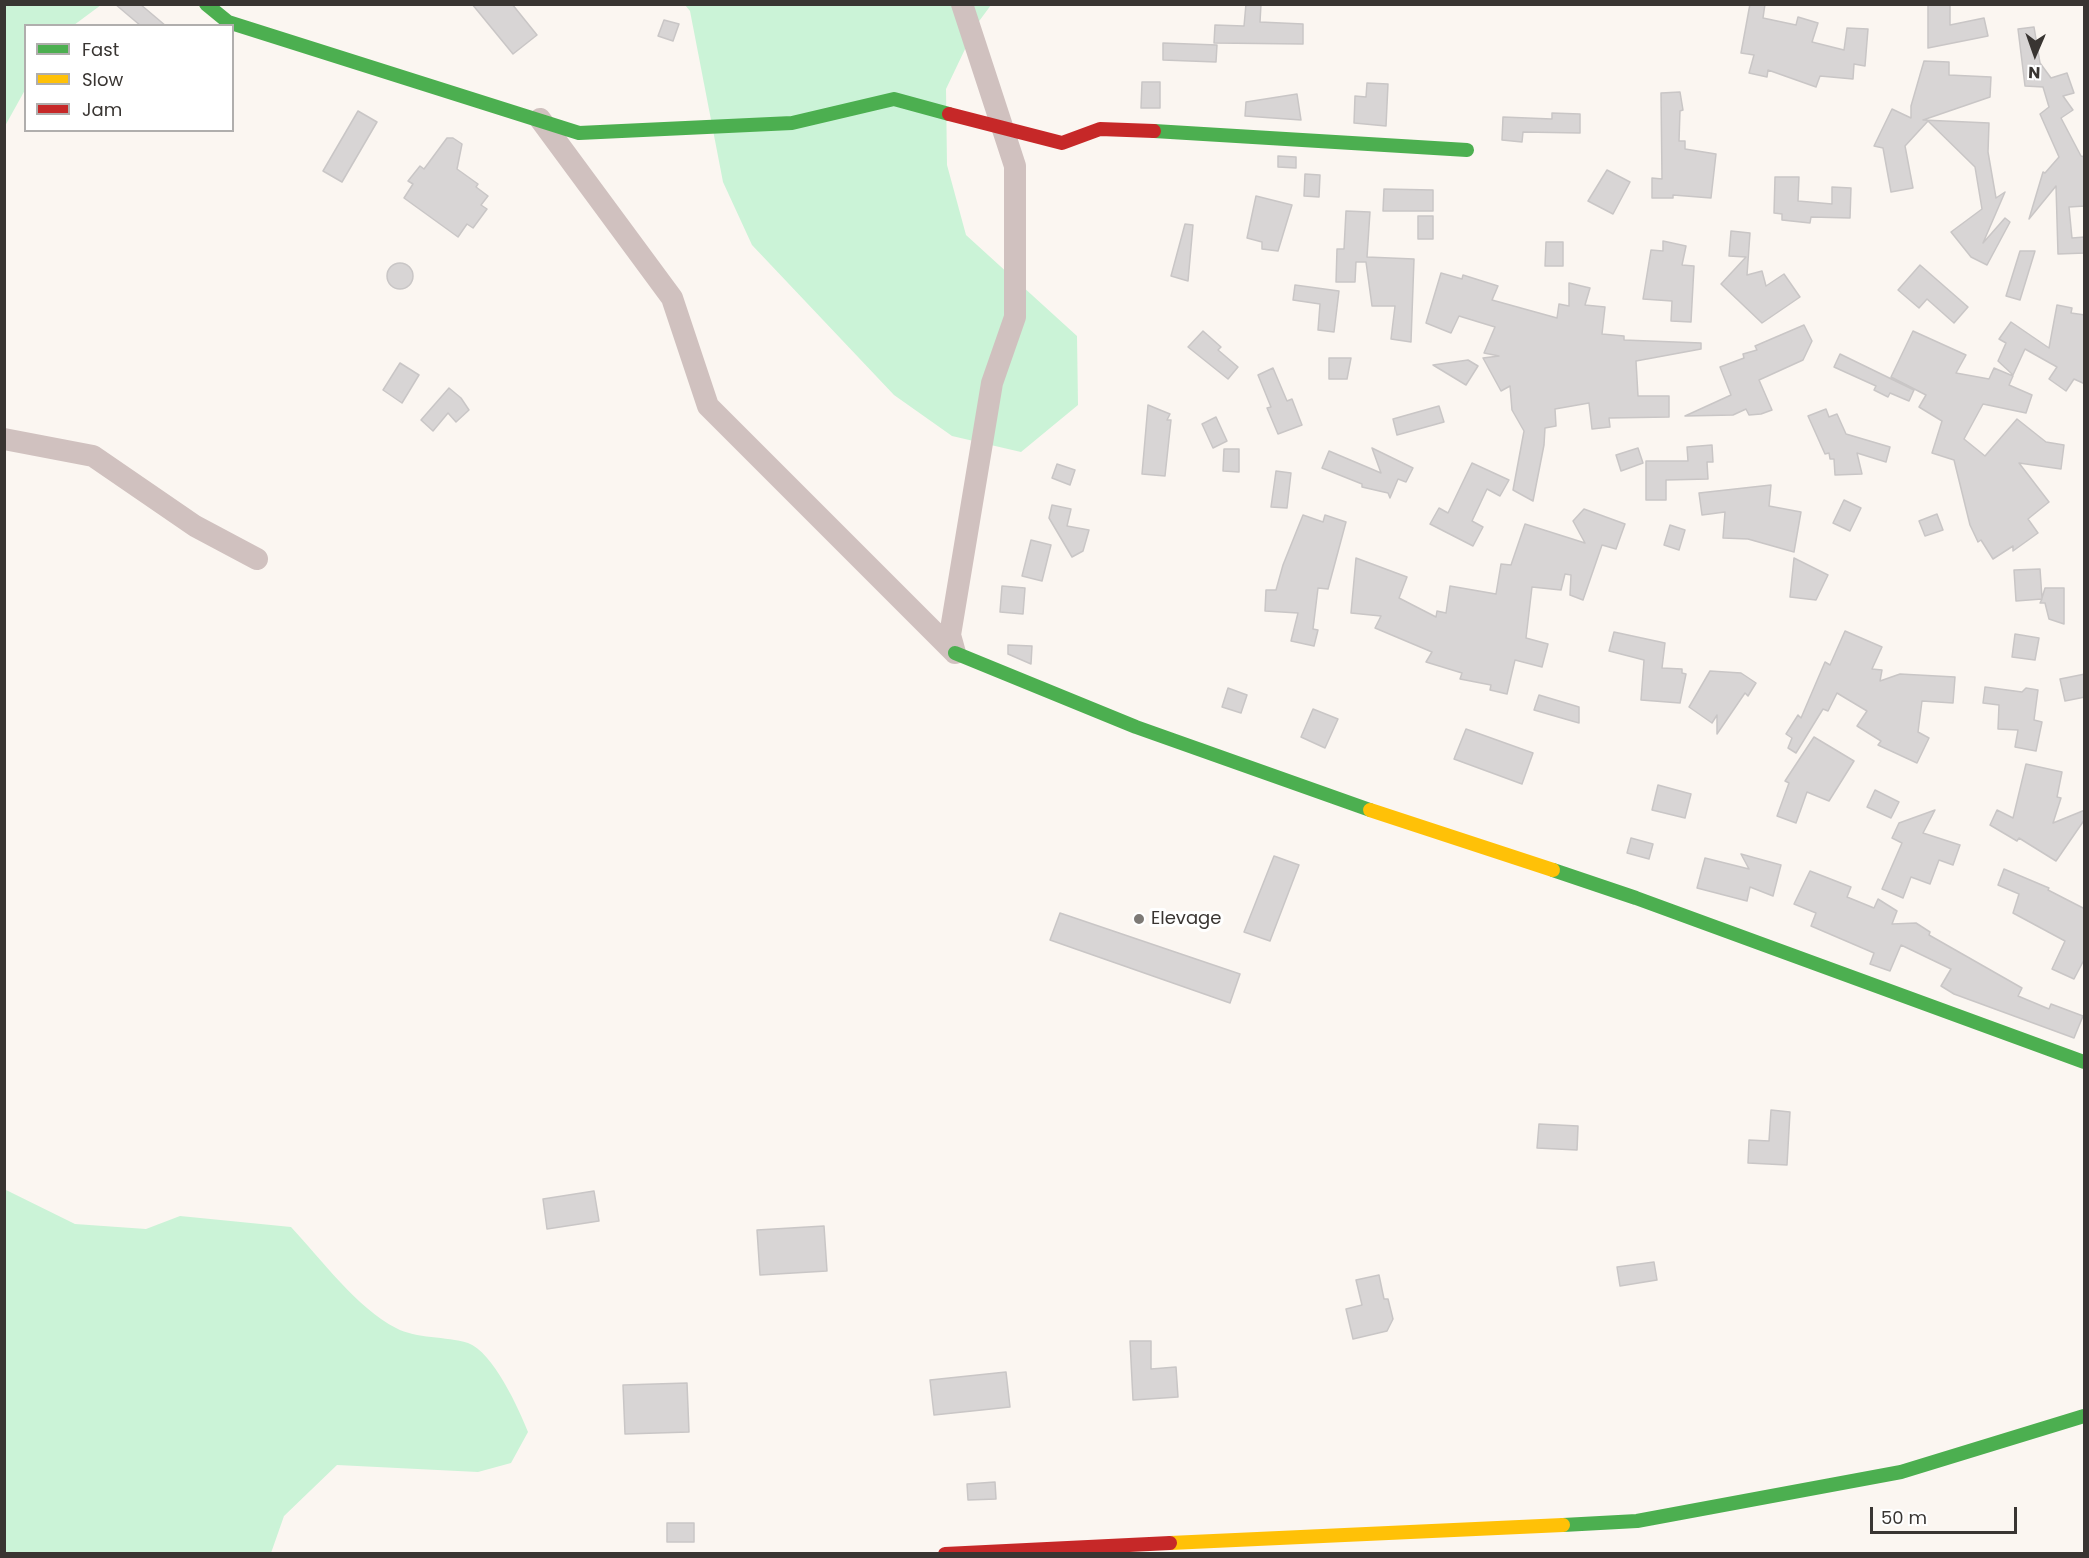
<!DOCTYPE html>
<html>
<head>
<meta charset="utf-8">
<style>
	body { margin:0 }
	#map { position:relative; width:2089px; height:1558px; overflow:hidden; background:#fbf6f1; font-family:Poppins,sans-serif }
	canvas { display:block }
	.frame { position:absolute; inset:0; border:6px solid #393532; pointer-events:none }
	.legend { position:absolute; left:24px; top:24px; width:210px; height:108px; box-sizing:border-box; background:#fff; border:2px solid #b0aead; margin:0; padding:8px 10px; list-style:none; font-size:18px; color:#393532 }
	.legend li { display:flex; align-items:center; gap:12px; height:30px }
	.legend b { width:30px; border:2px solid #b0aead }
	.north { position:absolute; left:2005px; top:24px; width:60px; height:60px; -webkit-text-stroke:4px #fff; paint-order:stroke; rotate:182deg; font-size:16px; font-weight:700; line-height:24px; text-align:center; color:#393532 }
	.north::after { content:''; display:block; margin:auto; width:21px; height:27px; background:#393532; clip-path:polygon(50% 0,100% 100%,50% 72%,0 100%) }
	.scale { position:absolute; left:1870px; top:1507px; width:147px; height:27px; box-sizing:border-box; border:3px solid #393532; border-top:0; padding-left:8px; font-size:18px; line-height:21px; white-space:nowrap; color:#393532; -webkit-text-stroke:4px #fff; paint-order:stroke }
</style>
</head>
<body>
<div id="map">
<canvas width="2089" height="1558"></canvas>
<div class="frame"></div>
<ul class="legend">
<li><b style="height:8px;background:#4caf50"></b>Fast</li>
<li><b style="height:8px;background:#ffc107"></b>Slow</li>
<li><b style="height:8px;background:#c62828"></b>Jam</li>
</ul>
<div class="north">N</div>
<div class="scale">50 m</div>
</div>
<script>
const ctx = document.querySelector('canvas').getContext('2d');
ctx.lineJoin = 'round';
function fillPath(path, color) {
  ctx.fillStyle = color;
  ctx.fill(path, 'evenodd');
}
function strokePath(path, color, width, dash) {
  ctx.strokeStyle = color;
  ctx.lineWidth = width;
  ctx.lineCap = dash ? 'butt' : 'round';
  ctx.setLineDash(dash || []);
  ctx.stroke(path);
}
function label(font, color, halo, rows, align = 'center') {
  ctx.font = font + ' Poppins,sans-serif';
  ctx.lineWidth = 6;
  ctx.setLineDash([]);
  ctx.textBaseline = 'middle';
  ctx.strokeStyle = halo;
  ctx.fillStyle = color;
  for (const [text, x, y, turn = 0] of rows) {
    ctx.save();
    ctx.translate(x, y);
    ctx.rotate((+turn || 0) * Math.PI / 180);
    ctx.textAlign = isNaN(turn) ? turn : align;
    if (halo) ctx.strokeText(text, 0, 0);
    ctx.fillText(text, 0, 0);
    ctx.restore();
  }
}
fillPath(new Path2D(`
	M5,4L101,5L74,25L26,26L25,90L5,126Z
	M685,5H991L977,24L946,89L947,165L966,235L1077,336L1078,405L1021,452L952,436L894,395L752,245L723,182L690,11Z
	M4,1189L75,1224L146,1229L180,1216L291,1227C321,1259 357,1308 396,1328C416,1339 446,1336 468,1343C493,1352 519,1409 528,1432L511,1463L478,1472L337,1465L284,1516L271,1553H5Z`), '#cbf3d7');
const building = new Path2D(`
	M115,4H140L166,26H141Z
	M472,4H512L537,35L513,54Z
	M1246,4H1261L1260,22L1303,24V44L1214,43L1215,25L1244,26Z
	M1750,4H1765L1763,18L1796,25L1798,17L1818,23L1812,42L1844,50L1847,28L1868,29L1865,66L1854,64L1853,79L1820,76L1816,87L1768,70L1767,77L1749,73L1754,55L1741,53Z
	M1928,4H1950V25L1984,18L1988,36L1928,48Z
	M664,20L679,24L673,41L658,36Z
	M2034,27L2040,63L2051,78L2067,73L2074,93L2063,96L2073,110L2061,118L2081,156L2085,157V206L2069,207L2072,238L2085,237V253L2058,254L2056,186L2029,219L2043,172L2045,173L2059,157L2040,114L2049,107L2043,87L2025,86L2018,29Z
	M1163,43L1217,45L1216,62L1163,60Z
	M1924,61L1949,62V75L1991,77L1990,97L1923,120L1989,123L1988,152L1996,198L2005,192L1983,243L2005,218L2010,222L1987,265L1971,257L1951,232L1982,209L1975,167L1928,121L1905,146L1913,188L1891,192L1883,148L1874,146L1892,109L1911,118V106Z
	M1142,82H1160V108H1141Z
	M1367,83L1388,84L1386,126L1354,123L1355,96L1366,97Z
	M1680,92L1683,110L1680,111L1679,141H1685V149L1716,154L1711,198L1673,195V198H1652V178L1662,179L1661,93Z
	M1297,94L1301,120L1245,116L1246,102Z
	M358,111L377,122L342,182L323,171Z
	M1552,113L1580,114V133L1523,132L1522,142L1502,140L1503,117L1552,119Z
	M447,138H453L462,144L457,169L478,184L476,187L488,196L481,205L487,209L473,228L467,224L458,237L404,198L413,184L408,181L420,166L424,169Z
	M1278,156L1296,157V168L1278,167Z
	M1607,170L1630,182L1613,214L1588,201Z
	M1305,174L1320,175L1319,197L1304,196Z
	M1775,177H1799L1798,201L1832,204V187L1851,188L1850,218L1811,217L1810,223L1782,220V214L1774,213Z
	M1384,189L1433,190V211H1383Z
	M1256,196L1292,205L1278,251L1262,249V242L1247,238Z
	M1346,211L1370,212L1367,257L1414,259L1411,342L1391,339L1395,306H1372L1366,262H1356L1355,282H1336L1337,249H1344Z
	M1418,216H1433V239H1418Z
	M1185,224L1193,225L1188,281L1171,276Z
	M1731,231L1750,233L1747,275L1762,271L1766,286L1784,274L1800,297L1762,323L1721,284L1746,257L1729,256Z
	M1663,241L1686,246L1682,265L1694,266L1691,322L1671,321L1672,301L1643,299L1651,250L1663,251Z
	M1546,242H1563V266H1545Z
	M2020,251H2035L2020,300L2006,296Z
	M387 276a13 13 0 1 1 26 0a13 13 0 1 1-26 0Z
	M1920,265L1968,307L1954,323L1927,299L1919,308L1898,290Z
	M1441,273L1462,279L1463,275L1498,286L1492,300L1557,318L1559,304L1569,306V283L1590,288L1585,305L1605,307L1602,334L1624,336V340L1701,343V349L1636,361L1638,396H1669V417L1609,418L1610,427L1592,429L1589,403L1555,409L1556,426L1545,428L1544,445L1533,501L1513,490L1524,431L1512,410L1510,386L1501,391L1483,358L1499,356L1484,353L1495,327L1459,316L1451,333L1426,323Z
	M1295,285L1339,291L1334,332L1318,330L1320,304L1293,300Z
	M2057,305L2072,308L2071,313L2085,315V384L2074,379L2066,391L2049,379L2057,367L2025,349L2013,375L1998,361L2006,343L1999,339L2011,322L2049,348Z
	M1804,325L1812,341L1803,360L1759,380L1772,410L1761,414L1749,415L1746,409L1733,415L1685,416L1731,395L1720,367L1744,358L1743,354L1757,350L1755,346Z
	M1203,331L1221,347L1218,350L1238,367L1228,379L1188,347Z
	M1913,331L1966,355L1956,373L1989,379L1994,368L2013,376L2009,385L2032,395L2026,413L1983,404L1964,439L1985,456L2017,419L2046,442L2064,445L2061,469L2019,463L2049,502L2028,519L2038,533L2013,551V546L1993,559L1981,540L1978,542L1970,525L1954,460L1932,453L1942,421L1919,407L1926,395L1891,377Z
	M1840,354L1914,390L1909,401L1890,393L1888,397L1874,390L1876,386L1834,367Z
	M1329,358H1351L1347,379H1329Z
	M1468,360L1478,366L1466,385L1433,365Z
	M400,363L419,375L402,403L383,390Z
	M1273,368L1287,401L1292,399L1302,425L1278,434L1267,408L1271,407L1258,375Z
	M449,388L461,398L469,410L456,422L448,413L433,431L421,420Z
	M1148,405L1170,414L1167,420H1171L1165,476L1142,474Z
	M1439,406L1444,422L1397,435L1393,419Z
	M1826,409L1829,417L1837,414L1846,434L1890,447L1886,462L1857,453L1862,474L1835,475L1834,459H1830L1829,453L1825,454L1808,416Z
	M1216,417L1227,441L1213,448L1202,424Z
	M1712,445L1713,462H1707L1708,479L1666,480V500H1646V461H1688L1687,447Z
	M1372,448L1413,468L1406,482L1398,479L1390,498L1388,493L1362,487V484L1322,468L1329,451L1381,473Z
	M1638,448L1643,463L1621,471L1616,455Z
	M1224,449H1239V472L1223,471Z
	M1472,463L1509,480L1500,496L1487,489L1472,521L1483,527L1473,546L1430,524L1439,508L1448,513Z
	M1057,464L1075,470L1070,485L1052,478Z
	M1276,471L1291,473L1287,508L1271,507Z
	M1771,485L1769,506L1801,512L1794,552L1748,539L1723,538L1725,512L1702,515L1699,493Z
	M1844,500L1861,508L1850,531L1833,523Z
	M1052,505L1071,509L1067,526L1089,530L1083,551L1072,557L1049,518Z
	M1584,509L1625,524L1616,549L1602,545L1583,600L1570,595L1571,575L1565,574L1561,590L1532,587L1526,638L1548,644L1542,667L1515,660L1507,694L1490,690L1491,685L1460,679L1462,673L1426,662L1432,652L1375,628L1381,616L1351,613L1356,558L1407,577L1399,598L1436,617L1437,611L1446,613L1450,586L1496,594L1501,564L1511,565L1525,524L1585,543L1573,521Z
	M1937,514L1943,530L1925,536L1919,521Z
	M1303,515L1323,522L1325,515L1346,522L1328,589L1318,588L1313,629L1318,630L1314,646L1291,641L1298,613L1265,611L1266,590H1276L1283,565Z
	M1670,525L1685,530L1679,550L1664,545Z
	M1031,540L1051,545L1042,581L1022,576Z
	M1794,558L1828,575L1816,600L1790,597Z
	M2040,569L2042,598L2045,588H2064V624L2049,619L2045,603H2040L2042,599L2016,601L2014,570Z
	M1002,586L1025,588L1023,614L1000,612Z
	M1845,631L1882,647L1872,669L1882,670L1880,681L1900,674L1955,677L1953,703L1922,701L1918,732L1929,738L1917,763L1878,745L1881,741L1857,726L1867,711L1837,693L1828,711L1823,709L1796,753L1788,748L1792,738L1786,734L1798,715L1801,718L1825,662L1830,665Z
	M1614,632L1665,643L1662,668L1682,669V673L1686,674L1680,703L1641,700L1644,660L1609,651Z
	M2015,634L2039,638L2035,660L2012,657Z
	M1008,645L1032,646L1031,664L1008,654Z
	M1710,671L1741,673L1756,683L1748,696L1745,693L1717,734V715L1712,723L1689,707Z
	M2085,674V697L2065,701L2060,679Z
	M1985,687L2022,692L2026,688L2038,690L2034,720L2042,722L2036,751L2015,747L2018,730L1998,729L1999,705L1983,703Z
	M1228,688L1247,695L1241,713L1222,707Z
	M1539,695L1579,707V723L1534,710Z
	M1313,709L1338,719L1325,748L1301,737Z
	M1466,729L1533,753L1522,784L1454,759Z
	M1814,737L1854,761L1829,801L1807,792L1796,823L1777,816L1789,783L1785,781Z
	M2026,764L2062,772L2057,797L2061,798L2053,823L2085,810V819L2056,861L2019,838L2017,841L1990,825L1997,810L2013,818Z
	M1658,785L1691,794L1685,818L1652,810Z
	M1875,790L1899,802L1891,818L1867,807Z
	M1935,810L1923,833L1960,845L1953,865L1939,860L1930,884L1911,877L1903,898L1882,889L1902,843L1892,838L1899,823Z
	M1631,838L1653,844L1649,859L1627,853Z
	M1741,854L1781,865L1773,896L1750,887L1747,901L1697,888L1705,858L1749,869Z
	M1274,856L1299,865L1270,941L1244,932Z
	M2004,869L2049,888L2048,890L2085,909V958L2074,979L2052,969L2065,941L2013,913L2019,894L1998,885Z
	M1810,871L1851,887L1847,897L1874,908L1878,899L1897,911L1892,924L1916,923L1930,932L1929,935L2022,988L2018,996L2049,1009L2051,1004L2083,1016L2074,1038L1954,994L1941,986L1951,969L1901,945L1890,971L1870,964L1874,953L1811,926L1816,913L1794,904Z
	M1060,913L1240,974L1230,1003L1050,940Z
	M1771,1110L1790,1112L1787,1165L1748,1163L1749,1140L1769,1141Z
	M1539,1124L1578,1126L1577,1150L1537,1148Z
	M594,1191L599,1221L547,1229L543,1199Z
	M824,1226L827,1271L760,1275L757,1230Z
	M1654,1262L1657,1280L1620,1286L1617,1267Z
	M1379,1275L1384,1299H1388L1393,1319L1387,1331L1353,1339L1346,1309L1362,1305L1356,1280Z
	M1130,1341H1151V1369L1176,1367L1178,1397L1133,1400Z
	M1006,1372L1010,1407L934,1415L930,1380Z
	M687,1383L689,1432L625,1434L623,1385Z
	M995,1482L996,1499L968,1500L967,1484Z
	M667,1523H694V1542H667Z`);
fillPath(building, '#d8d5d5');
strokePath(building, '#c9c6c6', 1.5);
strokePath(new Path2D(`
	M540,119L672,298L708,406L955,653
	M4,439L93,456L195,526L257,559
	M955,653L950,635L992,383L1015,317V166L962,4`), '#d0c1bf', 22);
strokePath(new Path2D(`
	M206,4L228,22L579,133L792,123L894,99L949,114
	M1154,131L1467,150
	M955,653L1136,727L1370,810
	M1553,870L1636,898L2084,1062
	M1563,1525L1637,1521L1901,1472L2084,1416`), '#4caf50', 14);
strokePath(new Path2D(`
	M1370,810L1553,870
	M1170,1543L1563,1525`), '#ffc107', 14);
strokePath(new Path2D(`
	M949,114L1062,143L1100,129L1154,131
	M945,1554L1170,1543`), '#c62828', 14);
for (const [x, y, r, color] of [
	[1139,919,6,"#7d7975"]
]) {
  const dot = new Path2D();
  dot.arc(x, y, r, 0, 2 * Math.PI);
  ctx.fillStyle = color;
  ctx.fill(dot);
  strokePath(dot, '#fff', 2);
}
label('18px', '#393532', '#fff', [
	["Elevage",1151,919]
], 'left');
</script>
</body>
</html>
